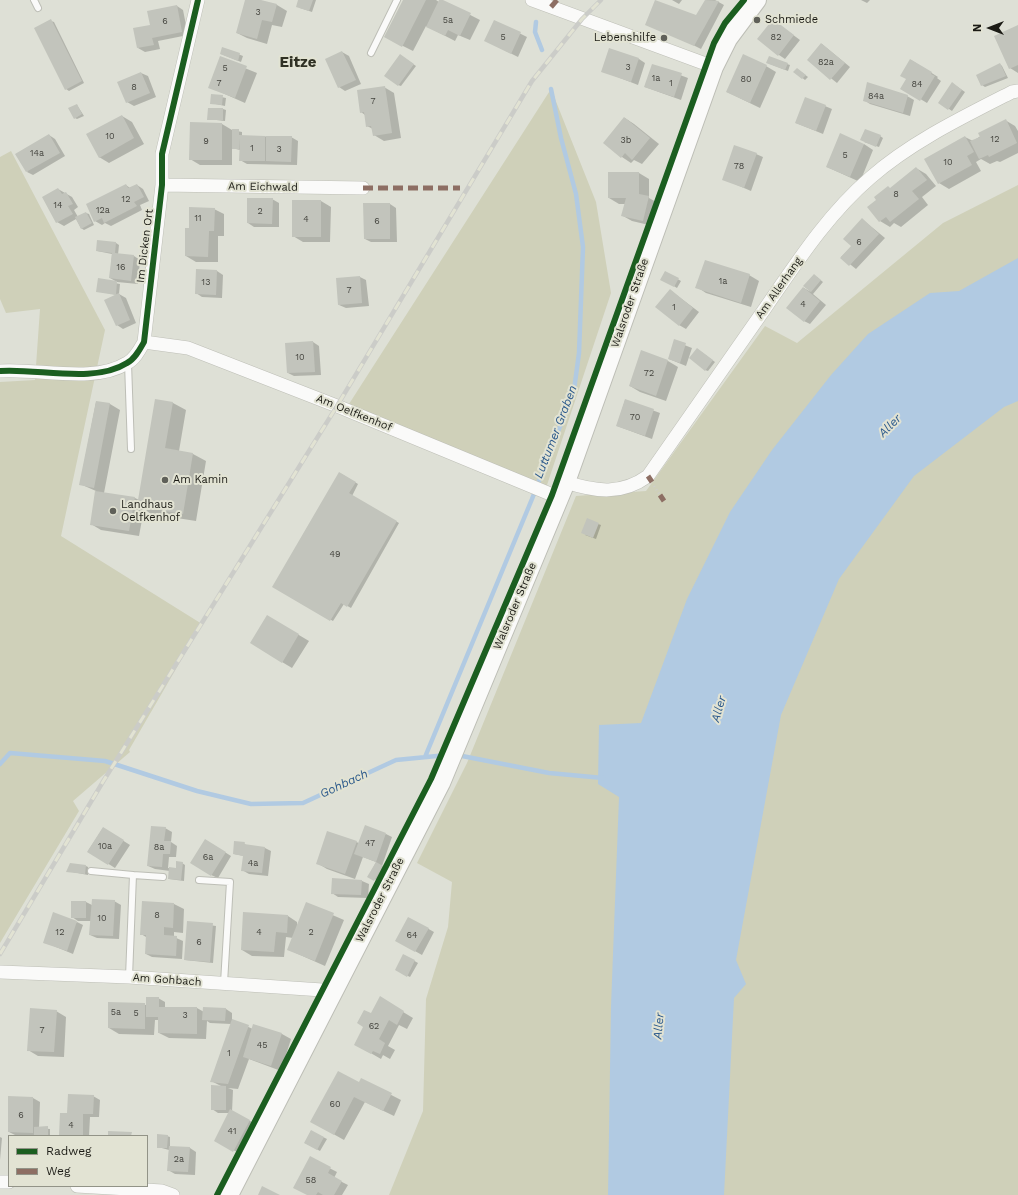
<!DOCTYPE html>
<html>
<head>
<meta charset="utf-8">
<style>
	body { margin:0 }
	#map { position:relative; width:1018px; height:1195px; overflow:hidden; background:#dee0d6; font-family:"Work Sans",sans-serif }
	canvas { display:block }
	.legend { position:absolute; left:8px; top:1135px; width:140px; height:52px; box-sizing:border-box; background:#e2e3d3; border:1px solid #929387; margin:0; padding:5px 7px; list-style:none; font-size:12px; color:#1b1b15 }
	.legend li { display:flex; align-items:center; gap:8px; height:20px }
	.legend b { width:20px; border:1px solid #929387 }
	.north { position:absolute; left:970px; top:8px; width:40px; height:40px; -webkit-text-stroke:3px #e2e3d3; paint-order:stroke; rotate:270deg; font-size:11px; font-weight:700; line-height:16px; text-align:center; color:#1b1b15 }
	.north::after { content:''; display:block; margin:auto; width:14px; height:18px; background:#1b1b15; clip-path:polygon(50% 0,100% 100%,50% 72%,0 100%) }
</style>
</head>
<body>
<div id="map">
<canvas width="1018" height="1195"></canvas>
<ul class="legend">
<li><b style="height:5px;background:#1b5e20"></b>Radweg</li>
<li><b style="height:5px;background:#8d6e63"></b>Weg</li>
</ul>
<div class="north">N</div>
</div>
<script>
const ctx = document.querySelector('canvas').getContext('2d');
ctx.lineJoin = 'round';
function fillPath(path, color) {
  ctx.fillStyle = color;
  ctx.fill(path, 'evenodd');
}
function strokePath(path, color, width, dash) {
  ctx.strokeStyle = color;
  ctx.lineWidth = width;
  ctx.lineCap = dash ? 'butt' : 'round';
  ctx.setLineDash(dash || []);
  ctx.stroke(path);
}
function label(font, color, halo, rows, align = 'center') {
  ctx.font = font + ' "Work Sans",sans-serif';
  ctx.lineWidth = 4;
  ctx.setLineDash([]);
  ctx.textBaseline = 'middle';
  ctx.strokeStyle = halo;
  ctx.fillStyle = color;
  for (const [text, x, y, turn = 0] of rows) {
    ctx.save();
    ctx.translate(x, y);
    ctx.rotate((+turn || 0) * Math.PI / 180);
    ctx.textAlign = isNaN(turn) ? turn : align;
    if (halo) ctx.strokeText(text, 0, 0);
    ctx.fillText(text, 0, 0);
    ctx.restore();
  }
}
fillPath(new Path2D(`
	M551,89L596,202L611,293L546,488L349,404Z
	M11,151L105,330L61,536L202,624L129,750L130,752L73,801L79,811L0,943V382L35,380L40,309L6,313L0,299V157Z
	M1018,185V1195H389L423,1111L426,999L448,927L452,882L417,863L467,763L576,496L646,491L765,326L797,343L943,223Z`), '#cfd0b9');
fillPath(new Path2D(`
	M1018,258V401L1004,407L914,476L839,579L781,715L736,960L746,984L734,998L724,1195H608L611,1006L619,797L598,784L599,725L641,723L687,599L730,512L772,450L831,375L868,334L930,293L959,291Z`), '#b1cae2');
fillPath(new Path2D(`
	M246,0H258L277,5L287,11L282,27L272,25L267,44L247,38L237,33Z
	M299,0H316L312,12L300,8Z
	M404,0H436L439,2L441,0L480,20L470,40L458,35L455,41L426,26L413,51L395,42Z
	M672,0H682L679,4Z
	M706,0H715L724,5L701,49L693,45L697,16Z
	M861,0H870L867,3Z
	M177,6L183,10L188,35L158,41L160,49L145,52L138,48L151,26Z
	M773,20L800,40L785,59L779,55Z
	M51,21L54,22L84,83L69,91L66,89Z
	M495,21L527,37L518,57L492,44Z
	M1018,26V73L1010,68Z
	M822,44L850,67L837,83L808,60Z
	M223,48L243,56L241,62L221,54Z
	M342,52L349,56L361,84L345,91L339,87Z
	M403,57L416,66L401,86L398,85Z
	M220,58L257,73L245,103L209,87Z
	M639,59L645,63L638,85L602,71Z
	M911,60L938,77L937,78L941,81L927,103L902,88L907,79Z
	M770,64H787L790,65L788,71Z
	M1000,64L1002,66L1008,78L985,87L982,85Z
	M653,65L688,78L681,100L645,87Z
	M766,66L776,72L760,108L727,92Z
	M800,71L808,77L805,80L795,72Z
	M141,73L148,76L156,97L134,106L127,102Z
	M955,85L965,92L952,111L939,102Z
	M384,87L394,93L401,138L384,141L374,135L373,129L367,126L365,115L361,112Z
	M212,95L226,98L225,106L211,103Z
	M907,96L914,100L910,116L870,104L864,100Z
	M806,98L832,109L823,134L796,123Z
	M77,105L84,116L77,119L75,118Z
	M223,109L226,110L225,121L208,119Z
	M122,116L132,122L144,144L109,163L99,157Z
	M625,118L634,124L659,144L642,164L634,160L631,163L622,157Z
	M1005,120L1015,126L1018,131V153L1000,162L997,161L990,164L981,159L976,162L981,171L949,189L939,183L965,137L973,141Z
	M191,123L222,124L232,130L242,132V136L291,137L298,141L297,165L247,164L240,160V150L232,148V165H200L190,159Z
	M49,135L55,139L65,156L33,175L27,172Z
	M880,136L883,138L879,147L864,142Z
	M864,144L873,150L860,182L827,167Z
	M756,154L763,157L751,191L723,179Z
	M916,168L926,174L936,186L922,197L928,205L901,227L894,223L890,227L880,221L891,189Z
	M639,173L649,179V198L658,203L653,226L632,221L623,216L626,204H619L609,198Z
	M126,185L130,188L137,185L143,189L149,201L140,205L142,210L111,226L105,223L102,225L95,221Z
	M58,189L72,197L78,207L74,210L78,217L86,213L89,214L94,225L84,230L81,228L76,219L64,226L57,222Z
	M272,199L279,203V227H254L248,223Z
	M321,201L331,207L330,242H303L293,236Z
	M390,204L396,208L397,242H371L365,239Z
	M214,209L224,214V236H218V262H196L186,256L190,229Z
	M862,219L885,238L856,269L841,257L852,246Z
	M98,241L116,243L119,245L118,255L134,256L140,260L138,284L117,282L110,278L112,254L97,251Z
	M197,270L217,271L223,275L222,298L202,297L196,293Z
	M665,272L681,281L677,288L662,279Z
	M749,275L759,281L751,307L706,293L697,287Z
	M360,277L366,280L369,306L346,308L339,305Z
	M817,277L823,282L813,294L826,305L810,324L804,321V288L811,292L804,286Z
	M99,280L120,284L119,294L126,298L136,323L123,329L117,325V295L97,291Z
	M670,290L699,312L686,329L679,325Z
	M674,341L692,348L686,366L669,359Z
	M313,342L319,346L321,375L294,376L288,373Z
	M700,351L715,362L708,371L705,370Z
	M642,352L668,361L678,367L666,401L640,392L630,386Z
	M156,400L173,403L186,410L179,451L193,454L206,461L196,521L151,514L144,509L139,536L101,530L91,524L96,491L80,484L96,402L110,404L120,410L104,493L135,498L139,500Z
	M625,400L660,413L652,439L617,426Z
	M340,473L358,484L352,496L399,523L351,608L344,604L333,621L274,587Z
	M598,524L601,525L596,539L585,535Z
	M277,622L309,641L292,668L282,662Z
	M103,828L130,845L115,868L88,851Z
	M165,828L172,832L171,842L177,846L176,857H169L168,868L177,869L182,863L185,865L184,881L169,879L170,871L155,869L148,866Z
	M386,834L392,837L382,866L385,868L378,881L369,876L376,862L363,857L355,879L327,869L317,863L356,842L359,843Z
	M244,843L247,846L265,848L271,851L268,876L249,874L242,870L244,856L234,854Z
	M212,844L231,856L218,878L211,875Z
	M86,866L88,867V875L67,871Z
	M333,879L362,881L369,884L368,898L338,897L332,893Z
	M114,901L121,905L119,939L97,938L90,935L91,921H78L72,917V902H86L92,905Z
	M174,904L184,909L183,933L174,932V937L183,941L182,959L152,957L146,954V937L141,934Z
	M307,904L344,920L325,966L289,950L293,938L286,937L284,957L252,956L242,950L288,916L297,922V927Z
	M409,918L434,932L422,955L397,941Z
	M77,922L83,925L73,954L44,942Z
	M188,922L216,926L213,963L185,960Z
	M404,955L418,963L410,977L396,970Z
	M158,998L165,1002V1008H197L204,1012L226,1009L232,1013V1020L253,1029L282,1034L291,1039L281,1071L249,1059L238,1089L228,1088L233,1090L232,1112L252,1122L237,1152L215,1141L230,1113H218L212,1109L221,1086L211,1081L231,1024L210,1023L207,1021L206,1039L169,1038L159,1033V1020H155L154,1035L119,1034L109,1028V1003L147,1005Z
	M380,998L413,1018L407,1029L399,1025L388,1046L395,1050L390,1059L383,1055L381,1059L355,1044Z
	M56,1011L66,1017L64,1057L38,1056L28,1050Z
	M362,1080L401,1100L394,1116L365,1102L344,1140L312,1122L360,1084Z
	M93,1096L100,1100L99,1117H90L89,1136H60L68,1114Z
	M9,1097L33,1098L40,1102L39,1128L50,1129V1136L15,1135L9,1132Z
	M311,1131L327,1139L320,1151L305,1143Z
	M167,1136L170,1137V1147L190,1148L196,1152L195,1175L175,1174L168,1170L169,1150L158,1147Z
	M0,1137L2,1138L0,1160Z
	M310,1158L337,1172L334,1178L348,1185L342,1195H309Z`), '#0003');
strokePath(new Path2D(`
	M536,22L535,32L542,50
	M457,755L549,773L603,778
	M425,757L532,499L574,390L579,353L583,247L576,194L561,138L551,89
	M0,764L10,753L105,761L197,791L251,804L303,803L396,760L447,755`), '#b1cae2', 4.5);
fillPath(new Path2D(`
	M245,0H261L277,4L272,22L262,20L257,39L236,33Z
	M298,0H313L309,11L296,7Z
	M403,0H426L402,47L384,37Z
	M439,0H443L471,13L460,36L448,30L445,36L426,27Z
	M655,0L696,15L705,0L719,1L694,46L645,25Z
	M177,5L182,32L152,38L154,45L137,48L133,28L150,25L147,11Z
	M51,19L82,81L65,90L34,28Z
	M773,19L794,35L778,56L757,39Z
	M494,20L521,32L511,54L484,41Z
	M1018,25V65L1009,69L994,36Z
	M821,43L845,63L830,80L807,60Z
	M222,47L240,53L238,61L220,54Z
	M609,48L639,58L631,82L601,72Z
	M342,51L356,80L338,88L325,59Z
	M400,54L414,64L398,86L384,76Z
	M743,54L767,65L750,103L726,92Z
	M220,56L247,66L235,98L208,88Z
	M769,56L788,63L785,70L766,63Z
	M910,59L932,72L931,74L935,76L920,101L900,89L906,79L900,76Z
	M1000,63L1006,76L981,86L976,75Z
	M652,64L682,73L674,97L644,87Z
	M797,68L806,75L802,79L793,72Z
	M141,72L150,93L126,103L117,82Z
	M867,82L908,95L903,113L863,101Z
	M952,82L962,90L948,110L938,103Z
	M385,86L392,133L373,136L371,126L366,127L364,112L360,113L357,90Z
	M211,94L223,95L222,105L210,104Z
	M805,97L826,105L816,131L795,123Z
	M77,104L82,114L74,119L68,108Z
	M208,108H223V120H207Z
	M122,115L134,138L99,158L86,134Z
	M624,117L650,138L632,160L625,153L621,158L603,143Z
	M1006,119L1017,143L989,157L988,155L979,159L970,141L980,137L978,133Z
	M190,122L222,123V160H189Z
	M232,129H239V135L265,136V161H239L240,138L239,149H232Z
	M865,129L881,135L876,147L860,140Z
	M840,133L864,144L850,177L826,167Z
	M49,134L60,153L26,172L15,154Z
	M266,136H292L291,162L266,161Z
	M965,136L974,152L967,156L972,165L938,184L924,159Z
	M734,145L757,153L744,188L722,180Z
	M916,167L927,180L912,191L919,199L890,222L886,217L879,222L867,207L876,200L874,197L888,186L890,188Z
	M608,172H639V194L649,196L643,221L621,216L626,198H608Z
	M126,184L128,188L137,184L144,197L134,202L137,206L104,223L102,218L94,222L86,204Z
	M58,188L62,194L66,192L73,204L68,206L73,214L56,223L42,197Z
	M247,198H273L272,224L247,223Z
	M292,200H321V237H292Z
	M363,203H390V239H364Z
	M189,207L215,208L214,231H209L208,257L185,256V228H189Z
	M86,212L92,223L81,229L75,217Z
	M862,218L879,234L849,266L840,258L851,246L843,239Z
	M97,240L116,242L115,253L134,255L131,281L109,278L112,253L96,251Z
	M705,260L750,274L741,303L695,288Z
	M196,269L217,270L216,295L195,294Z
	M665,271L679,278L674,287L660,280Z
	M814,274L821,280L811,292L803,286Z
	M360,276L362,303L338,305L336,278Z
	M98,278L117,281L116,295L96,292Z
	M803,287L820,301L804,322L786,308Z
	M670,289L693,308L679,326L655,307Z
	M119,293L130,320L116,326L104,300Z
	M674,339L686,343L680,363L668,359Z
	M313,341L315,372L287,373L285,343Z
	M697,348L713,360L705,371L689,358Z
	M641,350L668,360L656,396L629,386Z
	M155,399L173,402L165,448L193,453L183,514L137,506Z
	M625,399L654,409L645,436L616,426Z
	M96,401L110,403L94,488L79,485Z
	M339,472L356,482L349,493L397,521L347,607L341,603L330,621L272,587Z
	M95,491L135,497L129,531L90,525Z
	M587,518L599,523L593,538L581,533Z
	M267,615L299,634L282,663L250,643Z
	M365,825L386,833L376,862L354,854Z
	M151,826L166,827L164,841H171L170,854H163L162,867L147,866Z
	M103,827L124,840L108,865L87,852Z
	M327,831L357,841L345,874L316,864Z
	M205,839L226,852L211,876L190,863Z
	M234,841L245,842L244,844L265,847L262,873L241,871L243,856L233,854Z
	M176,861L183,862L181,880L168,879L169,867L176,868Z
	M376,862L383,866L374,881L367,877Z
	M70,863L86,865L85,874L66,872Z
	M332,878L362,880L361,895L331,894Z
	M92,899L115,900L113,936L89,935Z
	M71,901H86V918H71Z
	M142,901L174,903L173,928L164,927V935L177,936L176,956L145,954L146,935H140Z
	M306,902L334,913L315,961L287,950Z
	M53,912L77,921L67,951L43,943Z
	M243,912L288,915L287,933L276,932L274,952L241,950Z
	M408,917L429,928L415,952L395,941Z
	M187,921L213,923L210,962L184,960Z
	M403,954L415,960L407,977L395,970Z
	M380,996L404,1011L397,1025L389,1020L379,1039L385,1043L380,1054L373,1051L371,1054L354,1045L363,1027L357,1023L364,1010L371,1013Z
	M146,997H159V1007H197V1034L158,1033V1017H146Z
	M108,1002L145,1003V1029L108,1028Z
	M203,1007L226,1008L225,1021L202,1020Z
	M30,1008L57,1010L54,1052L27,1051Z
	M232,1019L249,1025L228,1084L210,1082Z
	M253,1024L282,1033L271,1066L243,1057Z
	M338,1071L359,1082L361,1078L392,1093L383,1111L354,1097L334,1135L310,1122Z
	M211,1085L226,1086V1110H211Z
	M68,1094L94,1095L93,1114H83V1136H59L60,1113H67Z
	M8,1096L33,1097V1133L8,1132Z
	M230,1109L250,1120L233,1152L214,1141Z
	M48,1126V1136H34V1127Z
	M311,1130L324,1137L317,1150L304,1143Z
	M108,1131L132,1132L131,1136H108Z
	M157,1134L168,1135L167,1148H157Z
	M169,1146L190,1147L188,1172L167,1171Z
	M310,1156L331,1167L328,1173L342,1181L334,1195H323L318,1192L316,1195H307L293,1188Z
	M262,1186L280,1195H258Z`), '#c2c4bc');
const lane = new Path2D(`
	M34,0L38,8
	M371,53L397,0
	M128,363L131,449
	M91,871L133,875
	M199,880L230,882L224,983
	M129,977L133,875L163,877`);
const street = new Path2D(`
	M532,0L714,67
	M162,185L363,188
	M144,342L188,348L337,406L560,498
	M0,371C38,368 94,384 127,363C135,359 140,349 144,342L162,185V154L198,0
	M566,482C596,492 622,495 648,476C687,420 727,363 766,307C797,262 828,214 870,178C911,142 963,117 1012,92L1018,91
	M0,972L129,977L322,990L332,995
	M0,1182H9
	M77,1186L162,1191L173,1195`);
const secondary = new Path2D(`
	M229,1195L441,783L566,482L714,67L728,39L757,0`);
strokePath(lane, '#bdbeb6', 8);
strokePath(street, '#bdbeb6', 14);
strokePath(secondary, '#bdbeb6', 20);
strokePath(new Path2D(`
	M654,486L660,495`), '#cececc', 2.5, [1, 3]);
strokePath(lane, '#fafaf9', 6);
strokePath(street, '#fafaf9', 13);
strokePath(secondary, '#fafaf9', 18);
const rail = new Path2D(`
	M0,954L104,780L337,406L532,81L582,19L601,0`);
strokePath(rail, '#cbccc8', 4.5);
strokePath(rail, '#e2e3d3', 3, [9]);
strokePath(new Path2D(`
	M551,7L557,0
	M363,188H460
	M648,476L652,482
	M660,495L664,501`), '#8d6e63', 5, [10, 5]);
strokePath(new Path2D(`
	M0,371C38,368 94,384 127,363C135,359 140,349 144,342L162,185V154L198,0
	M217,1195L431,779L552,495L714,43L725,23L744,0`), '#1b5e20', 6);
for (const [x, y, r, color] of [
	[757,20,4,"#5f6059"],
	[664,38,4,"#5f6059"],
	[165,480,4,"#5f6059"],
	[113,511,4,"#5f6059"]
]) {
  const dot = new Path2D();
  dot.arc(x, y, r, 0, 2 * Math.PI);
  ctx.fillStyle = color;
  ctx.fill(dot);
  strokePath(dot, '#e2e3d3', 1.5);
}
label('9px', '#45453f', null, [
	["3",258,12],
	["5a",448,20],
	["6",165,21],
	["5",503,37],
	["82",776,37],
	["82a",826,62],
	["3",628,67],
	["5",225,68],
	["1a",656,78],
	["80",746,79],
	["7",219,83],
	["1",671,83],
	["84",917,84],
	["8",134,87],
	["84a",876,96],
	["7",373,101],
	["10",110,136],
	["12",995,139],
	["3b",626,140],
	["9",206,141],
	["1",252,148],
	["3",279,149],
	["14a",37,153],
	["5",845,155],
	["10",948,162],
	["78",739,166],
	["8",896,194],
	["12",126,199],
	["14",58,205],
	["12a",103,210],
	["2",260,211],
	["11",198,218],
	["4",306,219],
	["6",377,221],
	["6",859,242],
	["16",121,267],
	["1a",723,281],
	["13",206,282],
	["7",349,290],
	["4",803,304],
	["1",674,307],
	["10",300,357],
	["72",649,373],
	["70",635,417],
	["49",335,554],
	["47",370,843],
	["10a",105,846],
	["8a",159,847],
	["6a",208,857],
	["4a",253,863],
	["8",157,915],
	["10",102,918],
	["12",60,932],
	["4",259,932],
	["2",311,932],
	["64",412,935],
	["6",199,942],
	["5a",116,1012],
	["5",136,1013],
	["3",185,1015],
	["62",374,1026],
	["7",42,1030],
	["45",262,1045],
	["1",229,1053],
	["60",335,1104],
	["6",21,1115],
	["4",71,1125],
	["41",232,1131],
	["2a",179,1159],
	["58",311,1180]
]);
label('11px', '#1b1b15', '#e2e3d3', [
	["Schmiede",765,20],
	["Lebenshilfe",656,38,"right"],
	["Am Kamin",173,480],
	["Landhaus",121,505],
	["Oelfkenhof",121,518]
], 'left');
label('11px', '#1b1b15', '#e2e3d3', [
	["Am Eichwald",263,187,1],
	["Im Dicken Ort",145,246,-83],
	["Am Allerhang",779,288,-55],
	["Walsroder Straße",630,303,-71],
	["Am Oelfkenhof",354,413,22],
	["Walsroder Straße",515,606,-67],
	["Walsroder Straße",380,900,-63],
	["Am Gohbach",167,980,4]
]);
label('italic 12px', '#2c5a8c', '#e2e3d3', [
	["Aller",890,426,-45],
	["Luttumer Graben",556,432,-69],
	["Aller",719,709,-74],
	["Gohbach",344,784,-25],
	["Aller",659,1026,-85]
]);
label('bold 15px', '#303124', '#e2e3d3', [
	["Eitze",298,63]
]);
</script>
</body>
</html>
